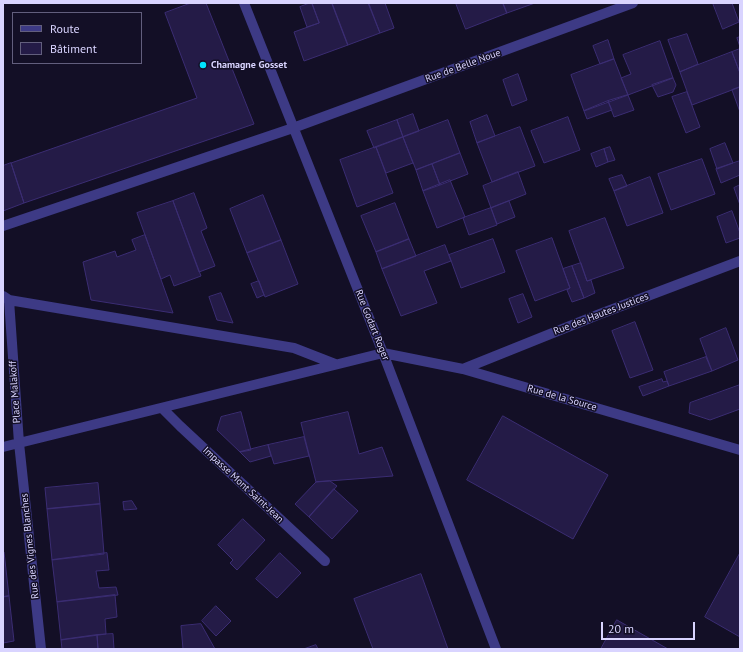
<!DOCTYPE html>
<html>
<head>
<meta charset="utf-8">
<style>
	body { margin:0 }
	#map { position:relative; width:743px; height:652px; overflow:hidden; background:#130f26; font-family:"PT Sans",sans-serif }
	canvas { display:block }
	.frame { position:absolute; inset:0; border:4px solid #d9d4ff; pointer-events:none }
	.legend { position:absolute; left:12px; top:12px; width:130px; height:52px; box-sizing:border-box; background:#130f26; border:1px solid #625e7d; margin:0; padding:5px 7px; list-style:none; font-size:12px; color:#d9d4ff }
	.legend li { display:flex; align-items:center; gap:8px; height:20px }
	.legend b { width:20px; border:1px solid #625e7d }
	.scale { position:absolute; left:601px; top:622px; width:94px; height:18px; box-sizing:border-box; border:2px solid #d9d4ff; border-top:0; padding-left:5px; font-size:12px; line-height:14px; white-space:nowrap; color:#d9d4ff; -webkit-text-stroke:3px #130f26; paint-order:stroke }
</style>
</head>
<body>
<div id="map">
<canvas width="743" height="652"></canvas>
<div class="frame"></div>
<ul class="legend">
<li><b style="height:5px;background:#3d3a85"></b>Route</li>
<li><b style="height:11px;background:#241b47"></b>Bâtiment</li>
</ul>
<div class="scale">20 m</div>
</div>
<script>
const ctx = document.querySelector('canvas').getContext('2d');
ctx.lineJoin = 'round';
function fillPath(path, color) {
  ctx.fillStyle = color;
  ctx.fill(path, 'evenodd');
}
function strokePath(path, color, width, dash) {
  ctx.strokeStyle = color;
  ctx.lineWidth = width;
  ctx.lineCap = dash ? 'butt' : 'round';
  ctx.setLineDash(dash || []);
  ctx.stroke(path);
}
function label(font, color, halo, rows, align = 'center') {
  ctx.font = font + ' "PT Sans",sans-serif';
  ctx.lineWidth = 3;
  ctx.setLineDash([]);
  ctx.textBaseline = 'middle';
  ctx.strokeStyle = halo;
  ctx.fillStyle = color;
  for (const [text, x, y, turn = 0] of rows) {
    ctx.save();
    ctx.translate(x, y);
    ctx.rotate((+turn || 0) * Math.PI / 180);
    ctx.textAlign = isNaN(turn) ? turn : align;
    if (halo) ctx.strokeText(text, 0, 0);
    ctx.fillText(text, 0, 0);
    ctx.restore();
  }
}
const building = new Path2D(`
	M191,3H206L254,124L24,203L11,163L197,98L165,13Z
	M310,3H312L319,23L307,27L300,7Z
	M312,3H332L348,45L304,61L294,32L319,23Z
	M332,3H368L380,33L348,45Z
	M371,3H385L394,28L380,33L369,4Z
	M456,3H503L507,13L466,29Z
	M503,3H535L507,13Z
	M713,3H732L739,22L723,29Z
	M687,34L698,64L680,72L668,40Z
	M740,37V47L737,38Z
	M608,40L614,59L600,64L593,46Z
	M660,41L673,78L628,95L621,78L631,74L623,55Z
	M740,49V73L732,52Z
	M732,52L740,73V87L692,105L680,72Z
	M614,59L628,95L584,111L571,75Z
	M518,74L527,100L512,106L503,80Z
	M673,78L676,85L673,92L658,97L652,85Z
	M740,87V112L732,90Z
	M687,92L700,127L686,133L672,97Z
	M628,95L634,110L614,117L608,101Z
	M608,101L612,110L587,119L584,111Z
	M413,114L419,131L403,137L397,120Z
	M487,115L495,136L477,143L470,122Z
	M568,117L580,150L544,163L531,131Z
	M397,120L403,137L374,148L367,131Z
	M448,120L460,153L416,170L403,137Z
	M520,127L535,166L492,182L477,143Z
	M403,137L413,163L386,173L376,147Z
	M725,143L733,163L717,169L710,149Z
	M376,147L393,193L357,207L340,160Z
	M610,147L615,160L608,162L604,149Z
	M604,149L608,162L596,167L591,154Z
	M460,153L468,174L440,185L432,164Z
	M702,159L715,194L671,210L658,174Z
	M740,161V175L721,183L716,169Z
	M11,163L24,203L3,211V166Z
	M432,164L440,185L423,191L416,170Z
	M518,172L526,194L491,208L483,186Z
	M622,175L627,186L614,191L609,179Z
	M650,177L663,213L627,226L614,191Z
	M450,180L465,217L437,228L423,191Z
	M740,185V205L734,188Z
	M194,193L207,228L201,231L215,266L199,272L173,201Z
	M263,195L281,240L247,253L230,209Z
	M173,201L201,276L174,286L170,275L161,279L137,213Z
	M509,201L515,217L497,224L491,208Z
	M395,203L409,239L376,252L361,216Z
	M491,208L497,225L469,235L463,218Z
	M732,211L740,233V238L726,243L717,217Z
	M605,218L624,268L587,281L569,231Z
	M145,235L173,313L91,300L83,262L115,251L117,257L136,250L132,240Z
	M552,238L570,288L535,301L516,251Z
	M409,239L416,256L382,269L376,252Z
	M493,239L505,272L461,288L449,255Z
	M281,240L298,284L265,297L247,253Z
	M445,245L451,261L424,271L437,303L401,316L382,269Z
	M581,263L587,281L591,280L595,293L584,298L572,266Z
	M572,266L584,298L572,302L567,290L570,288L563,269Z
	M259,281L264,295L257,298L251,284Z
	M221,293L233,323L217,320L209,297Z
	M523,294L532,317L518,323L509,299Z
	M635,322L653,370L630,378L612,331Z
	M726,328L738,360L712,371L700,339Z
	M706,357L712,371L669,386L664,372Z
	M662,379L663,382L667,381L669,386L643,396L639,387Z
	M740,385V409L710,420L689,413L690,403Z
	M241,412L251,450L240,452L217,430L221,417Z
	M348,412L359,454L382,447L393,476L316,482L301,423Z
	M503,416L608,475L573,539L467,480Z
	M304,437L309,456L274,464L268,445Z
	M268,445L271,456L250,462L240,452Z
	M330,481L337,486L309,517L295,504L316,482Z
	M98,483L100,504L47,509L45,488Z
	M334,489L358,511L332,539L309,517Z
	M132,501L137,509L124,510L123,502Z
	M100,504L104,554L52,560L47,509Z
	M243,519L265,540L237,570L230,563L233,560L218,545Z
	M3,552H4L9,596L3,597Z
	M107,553L109,570L96,571L99,588L116,587L118,595L57,602L52,560Z
	M280,553L301,573L277,598L256,579Z
	M740,553V637L705,617Z
	M421,574L448,649H373L354,599Z
	M115,595L117,617L105,619L106,634L61,640L57,602Z
	M9,596L14,641L3,643V597Z
	M216,606L231,621L216,636L202,621Z
	M617,620L668,649H601Z
	M201,624L215,649H183L181,626Z
	M113,634L114,649H98L97,635Z
	M97,635L98,649H62L61,640Z
	M316,645L318,649H304Z`);
fillPath(building, '#241b47');
strokePath(building, '#3b2d73', 1);
strokePath(new Path2D(`
	M244,3L383,353L496,649
	M3,226L293,128L633,3
	M3,296L9,300L294,348L335,364
	M9,300L19,443L383,353L463,369L740,450
	M463,369L600,314L740,261
	M162,408L180,426L325,561
	M3,447L19,443L41,649`), '#3d3a85', 10);
for (const [x, y, r, color] of [
	[203,65,4,"#00e5ff"]
]) {
  const dot = new Path2D();
  dot.arc(x, y, r, 0, 2 * Math.PI);
  ctx.fillStyle = color;
  ctx.fill(dot);
  strokePath(dot, '#130f26', 1.5);
}
label('bold 10px', '#d9d4ff', '#130f26', [
	["Chamagne Gosset",211,65]
], 'left');
label('10px', '#d9d4ff', '#130f26', [
	["Rue de Belle Noue",463,66,-20],
	["Rue des Hautes Justices",601,314,-21],
	["Rue Godart Roger",372,325,68],
	["Place Malakoff",15,392,-94],
	["Rue de la Source",562,398,16],
	["Impasse Mont Saint-Jean",243,485,43],
	["Rue des Vignes Blanches",30,546,-96]
]);
</script>
</body>
</html>
